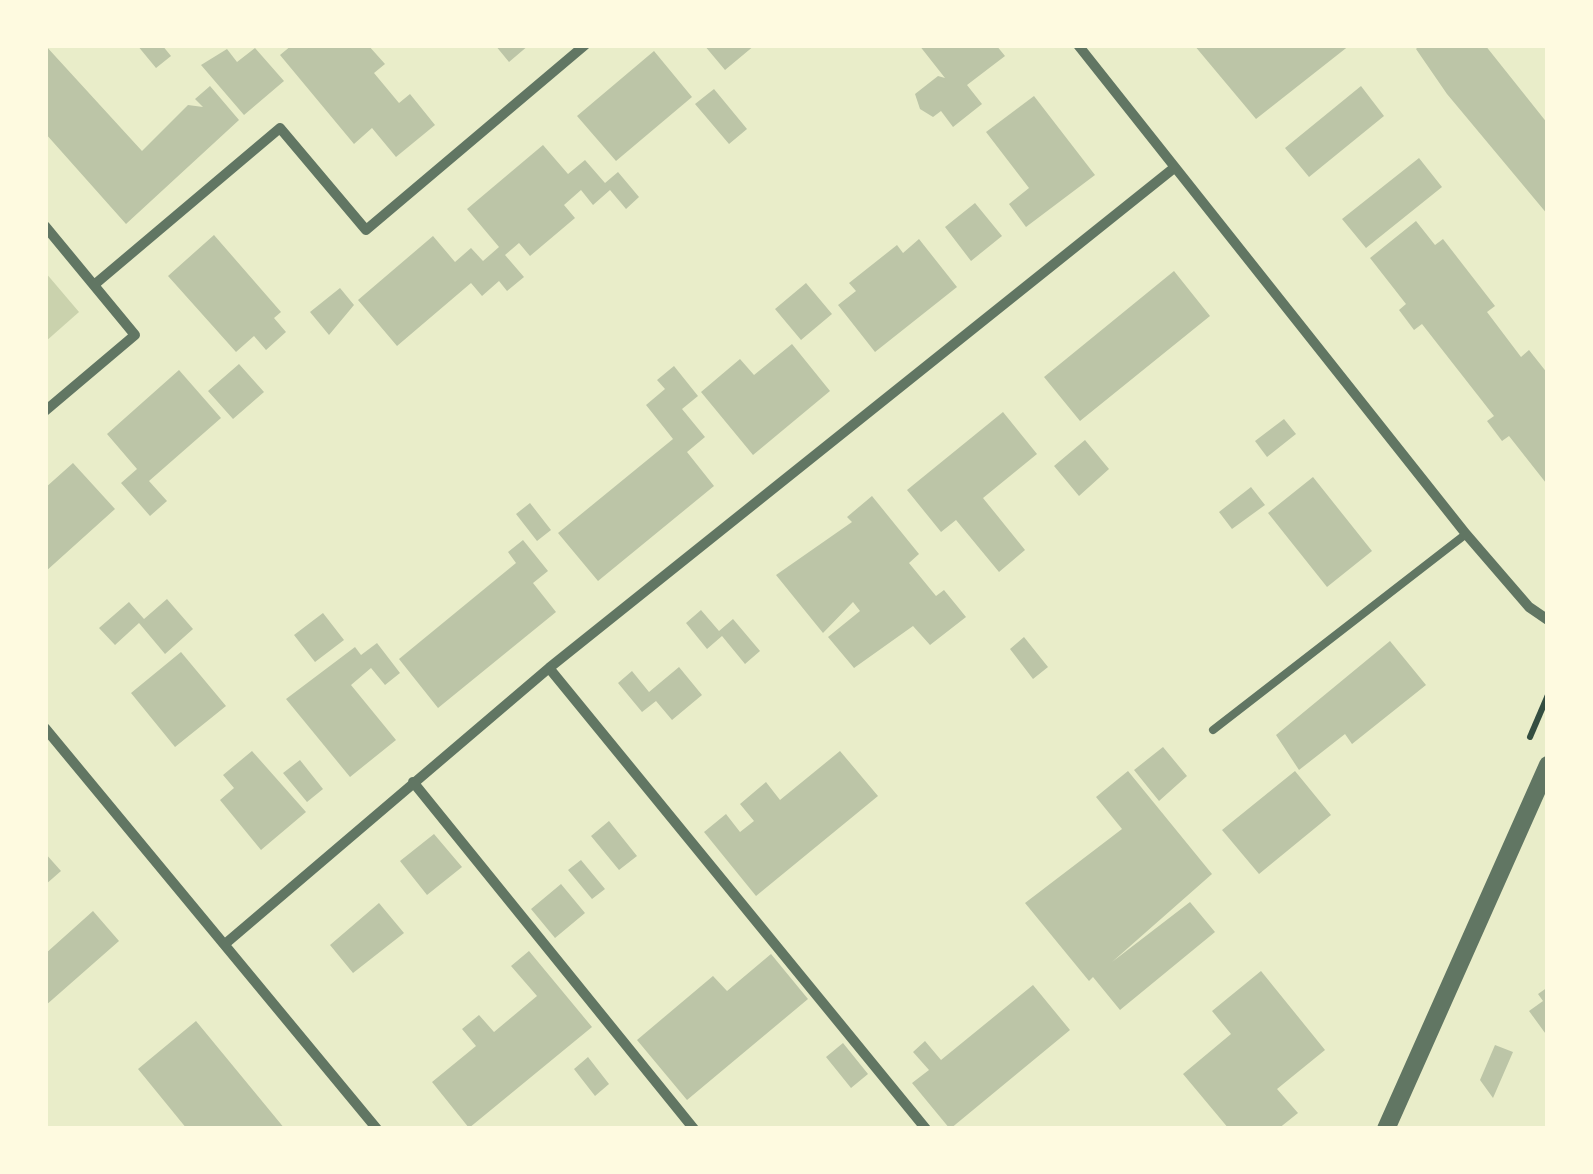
<!DOCTYPE html>
<html>
<head>
<meta charset="utf-8">
<style>
	body { margin:0 }
	#map { position:relative; width:1593px; height:1174px; overflow:hidden; background:#e9edc9; font-family:"Fira Sans Condensed",sans-serif }
	canvas { display:block }
	.frame { position:absolute; inset:0; border:48px solid #fefae0; pointer-events:none }
</style>
</head>
<body>
<div id="map">
<canvas width="1593" height="1174"></canvas>
<div class="frame"></div>
</div>
<script>
const ctx = document.querySelector('canvas').getContext('2d');
ctx.lineJoin = 'round';
function fillPath(path, color) {
  ctx.fillStyle = color;
  ctx.fill(path, 'evenodd');
}
function strokePath(path, color, width, dash) {
  ctx.strokeStyle = color;
  ctx.lineWidth = width;
  ctx.lineCap = dash ? 'butt' : 'round';
  ctx.setLineDash(dash || []);
  ctx.stroke(path);
}
fillPath(new Path2D(`
	M45,272L79,312L45,342Z`), '#cad2ad');
fillPath(new Path2D(`
	M45,45L142,151L188,105L203,107L195,99L210,86L239,120L126,224L45,133Z
	M137,45H162L171,56L156,68Z
	M292,45H368L385,64L374,73L399,103L410,94L435,125L396,157L372,128L354,144L280,55Z
	M495,45H529L509,62Z
	M704,45H755L725,70Z
	M919,45H996L1005,56L967,85L982,104L953,127L941,111L933,117L920,109L915,94L938,76L945,78Z
	M1194,45H1350L1256,119Z
	M1420,45H1485L1548,124V215L1447,94L1416,49Z
	M255,48L284,81L244,115L201,65L227,49L237,62Z
	M654,51L692,97L616,161L577,116Z
	M1361,86L1384,116L1309,177L1285,148Z
	M714,89L747,129L729,144L695,104Z
	M1034,96L1095,175L1026,227L1009,204L1029,188L986,132Z
	M543,145L568,174L585,160L605,183L618,172L639,197L626,209L610,190L593,205L581,190L564,205L575,218L530,256L519,243L505,255L524,277L507,291L499,281L482,296L471,283L397,346L358,300L433,236L455,262L471,248L483,261L499,247L467,209Z
	M1419,158L1442,187L1366,248L1342,219Z
	M975,203L1002,236L971,261L945,227Z
	M1416,221L1435,245L1443,239L1495,306L1487,312L1521,357L1529,350L1548,374L1546,483L1509,436L1502,441L1487,421L1494,416L1422,324L1414,330L1399,310L1406,304L1370,258Z
	M214,235L281,312L274,318L286,332L266,350L254,336L236,352L168,276Z
	M919,239L957,287L875,352L838,305L856,291L849,283L897,245L903,253Z
	M1174,271L1210,316L1080,421L1044,377Z
	M806,283L832,314L801,340L775,309Z
	M340,288L354,305L329,335L310,312Z
	M792,344L830,391L753,455L701,392L740,359L754,375Z
	M239,364L264,392L233,419L208,391Z
	M674,366L698,396L682,409L705,437L687,452L714,486L598,581L558,533L673,439L646,405L665,389L657,380Z
	M179,370L221,418L149,481L167,501L150,516L121,483L137,469L107,434Z
	M1003,412L1037,454L983,498L1025,550L999,572L956,520L941,532L907,490Z
	M1284,419L1296,434L1267,457L1255,441Z
	M1085,440L1109,469L1079,496L1054,466Z
	M73,463L115,509L45,572V488Z
	M1313,477L1372,551L1327,587L1268,513Z
	M1251,487L1265,505L1232,529L1219,512Z
	M872,496L919,554L909,563L936,596L944,590L966,617L930,645L913,626L854,668L828,637L860,611L853,602L823,633L776,575L852,522L847,517Z
	M530,503L551,530L537,541L516,514Z
	M523,540L548,571L533,583L556,612L438,708L399,659L516,563L508,552Z
	M167,599L193,629L165,654L139,623L115,645L99,628L129,602L144,619Z
	M701,610L719,631L733,619L760,651L745,664L722,636L707,649L686,623Z
	M323,613L344,640L315,662L294,635Z
	M1024,637L1048,667L1033,679L1010,649Z
	M1390,641L1426,685L1352,744L1345,734L1299,770L1276,735Z
	M377,643L400,673L385,685L371,668L351,685L396,740L350,777L286,699L355,647L361,655Z
	M181,652L226,706L175,747L131,693Z
	M679,667L702,695L672,720L656,701L642,712L618,683L632,671L649,692Z
	M1163,747L1187,776L1159,801L1134,770Z
	M252,751L306,812L261,850L220,800L234,788L223,775Z
	M840,751L878,796L756,896L704,832L726,814L740,832L754,821L740,804L766,782L780,800Z
	M300,760L323,789L307,802L283,773Z
	M1128,771L1212,874L1112,962L1190,902L1215,932L1120,1010L1093,977L1089,981L1025,903L1122,829L1096,797Z
	M1295,771L1331,815L1259,874L1222,830Z
	M609,821L637,856L619,870L591,836Z
	M434,834L462,867L427,895L400,861Z
	M45,853L61,871L45,885Z
	M581,860L605,889L592,899L568,870Z
	M561,884L585,913L555,938L531,909Z
	M379,903L404,933L353,973L330,945Z
	M93,911L119,941L45,1006V954Z
	M529,951L592,1027L469,1128L432,1082L476,1046L462,1029L479,1015L494,1032L537,996L511,966Z
	M771,954L808,999L687,1100L637,1040L713,976L727,991Z
	M1261,971L1325,1050L1277,1089L1298,1113L1278,1129H1229L1183,1074L1231,1034L1212,1011Z
	M1033,985L1070,1030L950,1129L912,1083L929,1070L913,1052L925,1041L941,1060Z
	M1548,987V1037L1529,1011L1543,1001L1538,994Z
	M196,1021L285,1129H187L138,1069Z
	M843,1043L868,1074L851,1088L826,1057Z
	M1495,1045L1513,1052L1493,1098L1480,1080Z
	M588,1057L609,1084L595,1096L574,1069Z`), '#bcc5a7');
strokePath(new Path2D(`
	M1530,737L1548,695`), '#344e41', 6);
strokePath(new Path2D(`
	M1213,730L1466,534`), '#617663', 8);
strokePath(new Path2D(`
	M1078,45L1466,534L1529,607L1548,620
	M45,226L135,335L45,411
	M94,285L280,128L366,230L585,45
	M549,668L926,1129
	M45,728L377,1129
	M413,782L694,1129
	M225,944L549,668L1174,168`), '#617663', 10);
strokePath(new Path2D(`
	M1386,1129L1548,765`), '#617663', 18);
</script>
</body>
</html>
